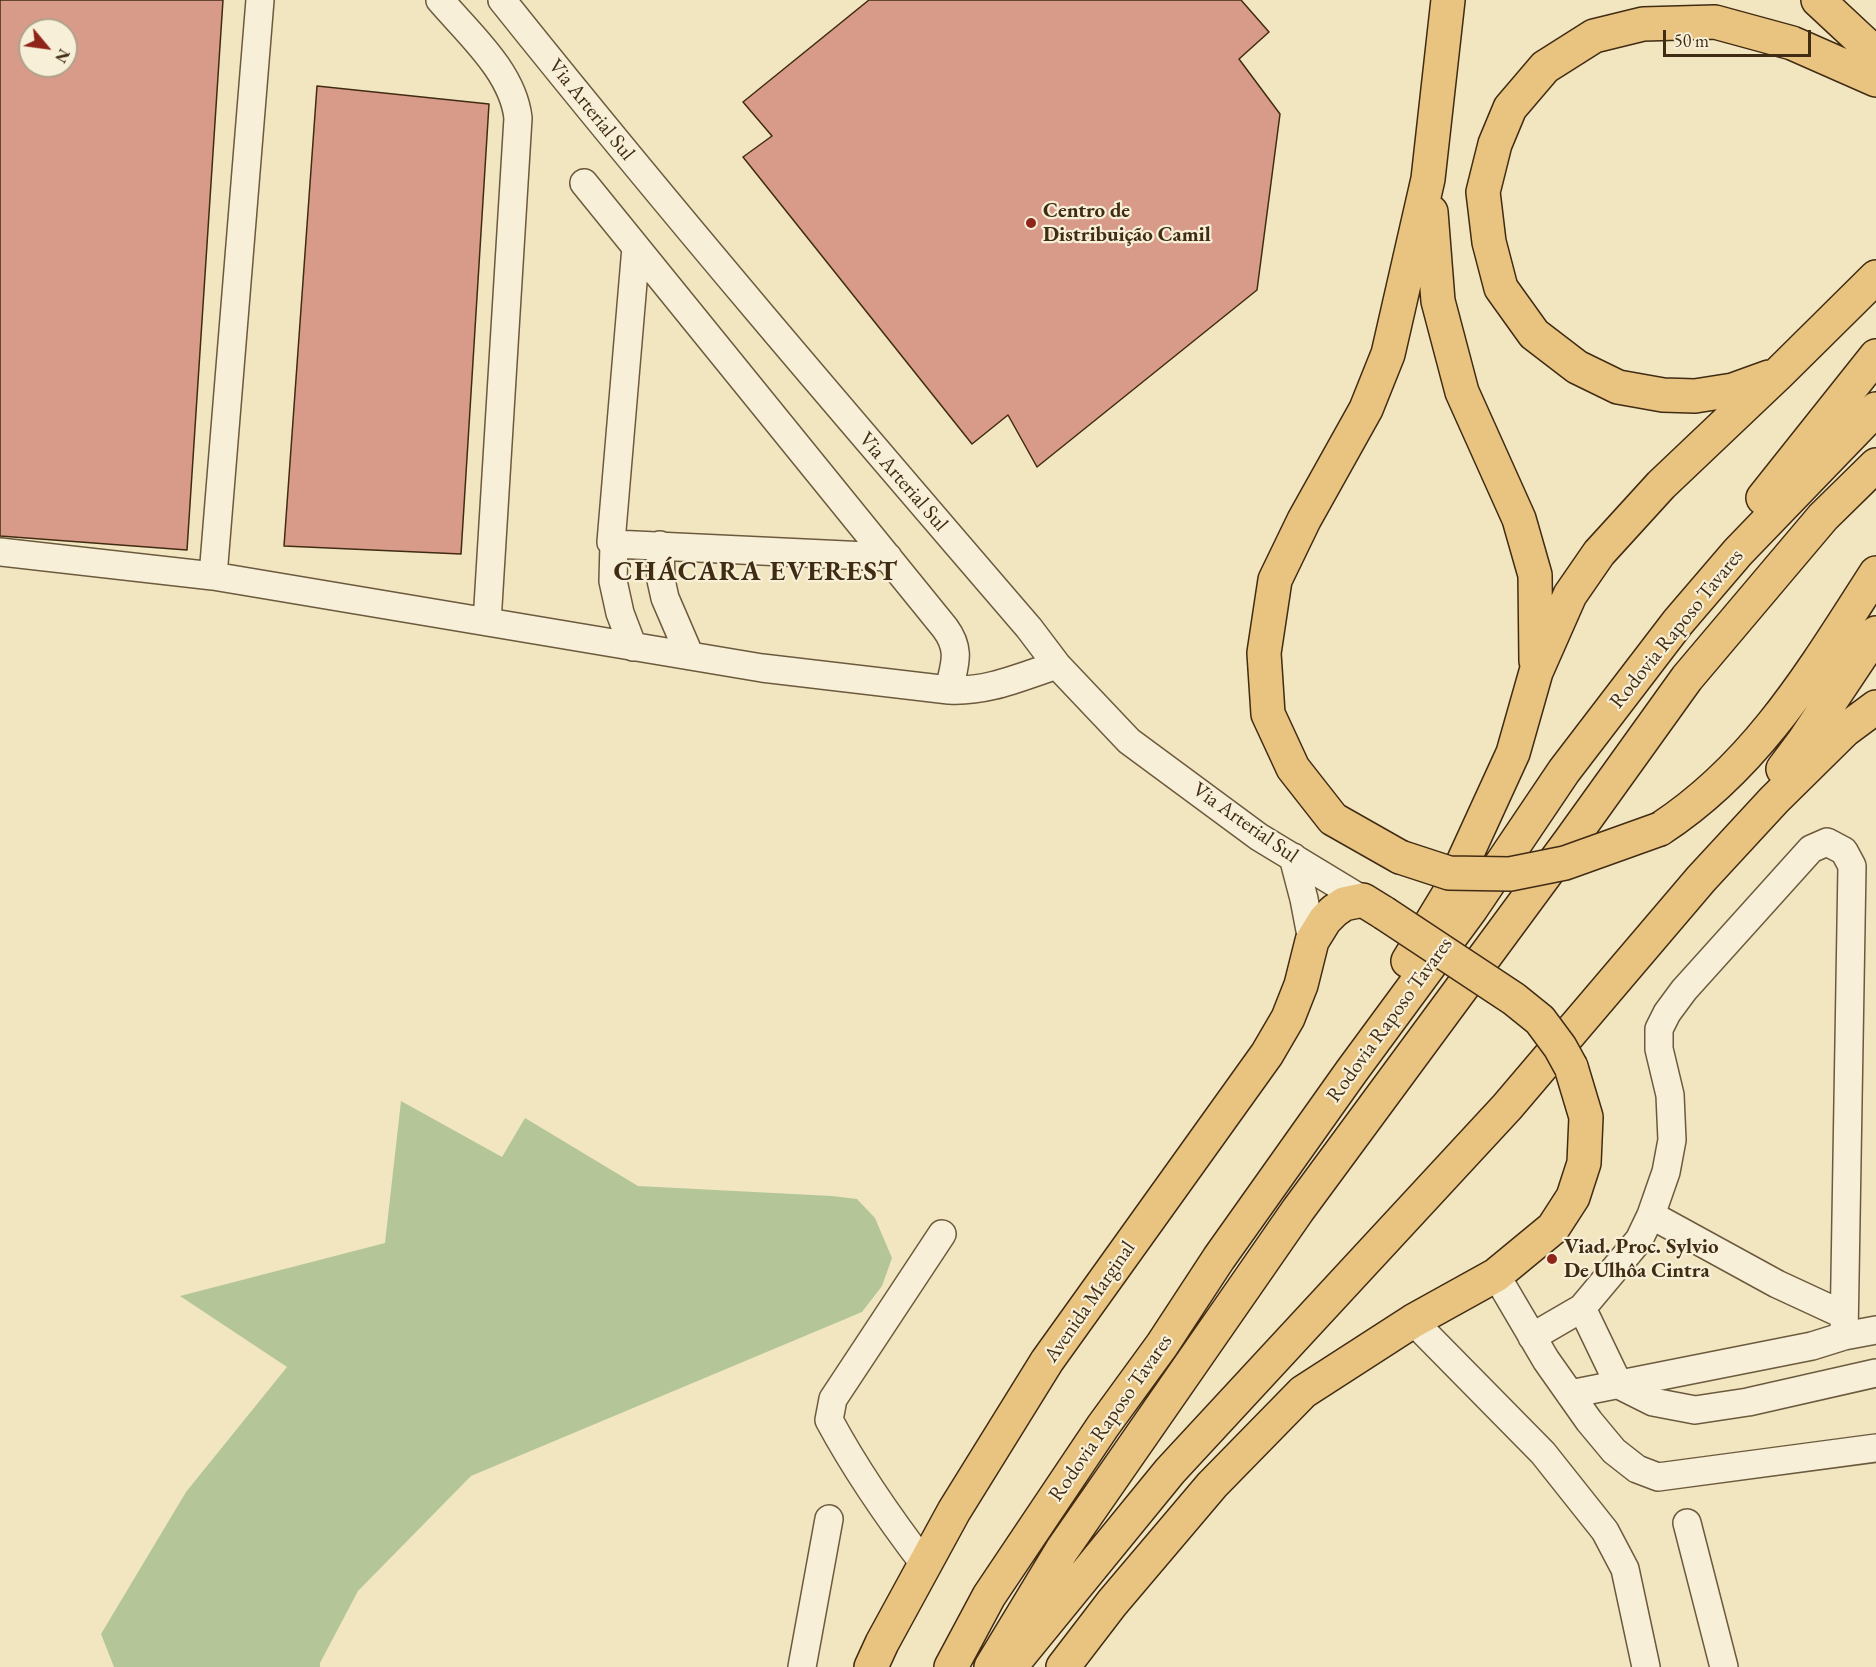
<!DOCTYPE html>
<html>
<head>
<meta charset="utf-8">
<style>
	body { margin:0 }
	#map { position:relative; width:1876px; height:1667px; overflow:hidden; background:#f2e6c1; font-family:"EB Garamond",serif }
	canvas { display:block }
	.north { position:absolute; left:18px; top:18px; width:60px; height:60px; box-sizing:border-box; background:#f7efd7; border:2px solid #aea189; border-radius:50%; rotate:119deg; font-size:16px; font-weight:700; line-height:24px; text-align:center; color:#402b13 }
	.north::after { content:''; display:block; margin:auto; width:21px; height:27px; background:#8f2418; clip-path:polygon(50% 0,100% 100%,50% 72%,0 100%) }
	.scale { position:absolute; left:1663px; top:30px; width:148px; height:27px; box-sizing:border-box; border:3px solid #402b13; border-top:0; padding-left:8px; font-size:18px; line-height:21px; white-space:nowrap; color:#402b13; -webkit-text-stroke:4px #f7efd7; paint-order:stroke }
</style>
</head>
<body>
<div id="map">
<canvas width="1876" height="1667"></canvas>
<div class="north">N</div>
<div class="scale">50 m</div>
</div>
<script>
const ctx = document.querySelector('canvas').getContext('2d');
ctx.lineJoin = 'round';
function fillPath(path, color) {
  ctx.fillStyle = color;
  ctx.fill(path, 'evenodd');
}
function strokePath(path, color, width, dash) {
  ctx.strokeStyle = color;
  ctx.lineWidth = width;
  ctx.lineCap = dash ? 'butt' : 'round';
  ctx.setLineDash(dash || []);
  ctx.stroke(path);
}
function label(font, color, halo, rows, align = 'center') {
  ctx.font = font + ' "EB Garamond",serif';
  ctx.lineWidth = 4.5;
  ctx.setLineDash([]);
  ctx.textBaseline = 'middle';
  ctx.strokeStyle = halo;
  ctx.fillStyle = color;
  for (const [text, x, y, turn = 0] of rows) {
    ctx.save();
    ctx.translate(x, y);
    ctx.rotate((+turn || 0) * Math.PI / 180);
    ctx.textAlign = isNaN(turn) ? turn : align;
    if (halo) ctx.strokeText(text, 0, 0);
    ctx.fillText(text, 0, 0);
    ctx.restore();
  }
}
fillPath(new Path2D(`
	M401,1101L502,1157L525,1118L638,1186L832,1196L857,1199L875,1218L892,1258L882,1286L862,1312L471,1476L358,1591L320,1663V1667H114L101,1634L186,1492L287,1367L180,1296L385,1243Z`), '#b4c698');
const building = new Path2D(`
	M0,0H223L187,550L0,536ZM30,30H66V66H30Z
	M869,0H1241L1269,32L1239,59L1280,114L1257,290L1037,467L1008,415L972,444L743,157L772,136L743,102Z
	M317,86L489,104L461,554L284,546Z`);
fillPath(building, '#d99b89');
strokePath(building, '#402b13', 1.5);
const minor = new Path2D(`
	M440,0C469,34 513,72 518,118L487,622
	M502,0C673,214 851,421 1029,628L1057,665L1129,741L1259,837L1363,900
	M584,183L945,628C962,651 954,665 949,690
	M636,247L611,542L614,544L888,557
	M614,544L613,581L620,613L633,647
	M660,545L661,580L665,598L690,656
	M0,552L213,576L762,668L949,690C988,692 1020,677 1057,665
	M213,576L260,0
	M1293,857L1304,899L1312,941
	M1651,1215L1777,1284L1844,1315
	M1496,1275L1546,1360L1589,1421L1614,1451L1637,1469L1658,1477L1876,1448
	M1582,1308L1619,1385L1653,1402L1695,1410L1748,1402L1876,1373
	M1413,1321L1543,1453L1605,1531L1625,1569L1646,1667
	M1532,1337L1582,1308L1639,1240L1651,1215L1666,1172L1672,1140L1670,1095L1659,1049V1029L1667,1013L1684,990L1811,849L1827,842L1844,851L1852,866L1844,1336
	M1570,1394L1812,1346L1844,1336L1876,1330
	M1687,1523L1724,1667
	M925,1565C889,1518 857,1472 829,1420L833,1399L942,1234
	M802,1667L829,1519`);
const major = new Path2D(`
	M871,1667L882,1643L954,1511L1047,1361L1267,1054L1288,1018L1301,985L1312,941L1325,920L1334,911L1344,904L1363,900L1384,913
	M1063,1667L1112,1603L1212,1485L1303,1392L1413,1321L1496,1275L1553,1228L1573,1197L1584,1163L1586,1117L1571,1067`);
const highway = new Path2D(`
	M1818,0L1876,54
	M1431,212L1438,301L1462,392L1519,519L1535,575L1536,661
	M1769,377L1733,390L1695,396L1663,395L1618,387L1577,367L1534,334L1501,288L1489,242L1483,192L1495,144L1510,108L1545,67L1594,36L1643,24L1715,22L1792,43L1876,80
	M1763,498L1876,356
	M1783,769L1804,741L1876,633
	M1660,829C1758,765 1814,669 1876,573
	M1400,857L1333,819L1293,768L1268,714L1264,653L1275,580L1304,520L1366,409L1388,354L1428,179L1448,0
	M1408,961L1448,895L1513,753L1536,672L1570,595L1599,553L1661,485L1779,373L1876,277
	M1019,1656L1170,1471L1507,1107L1701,879L1774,800L1845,730L1876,707
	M951,1667L989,1596L1103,1426L1162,1345L1219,1258L1351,1072L1471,909L1564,771L1678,622L1738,552L1876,409
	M991,1667L1062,1550L1298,1210L1570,841L1687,678L1823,517L1876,465`);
strokePath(minor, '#6c5a3e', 30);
strokePath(major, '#402b13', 36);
strokePath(highway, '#402b13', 36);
strokePath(minor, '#f7efd7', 27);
strokePath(major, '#e9c380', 33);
strokePath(highway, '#e9c380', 33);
const majorBridge = new Path2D(`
	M1384,913L1514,999L1540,1020L1560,1047L1571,1067`);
const highwayBridge = new Path2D(`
	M1400,857L1449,873L1510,874L1565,863L1660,829`);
strokePath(majorBridge, '#402b13', 36, []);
strokePath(highwayBridge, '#402b13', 36, []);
strokePath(majorBridge, '#e9c380', 33);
strokePath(highwayBridge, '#e9c380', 33);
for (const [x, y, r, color] of [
	[1031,223,6,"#8f2418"],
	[1552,1259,6,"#8f2418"]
]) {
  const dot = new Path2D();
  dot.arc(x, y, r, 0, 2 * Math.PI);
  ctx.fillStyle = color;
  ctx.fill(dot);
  strokePath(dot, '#f7efd7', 2);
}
label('21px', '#402b13', '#f7efd7', [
	["Via Arterial Sul",591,110,51],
	["Via Arterial Sul",903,482,49],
	["Rodovia Raposo Tavares",1677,629,-51],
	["Via Arterial Sul",1245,823,35],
	["Rodovia Raposo Tavares",1390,1020,-54],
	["Avenida Marginal",1090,1302,-55],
	["Rodovia Raposo Tavares",1111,1418,-55]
]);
label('bold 21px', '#402b13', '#f7efd7', [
	["Centro de",1043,211],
	["Distribuição Camil",1043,235],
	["Viad. Proc. Sylvio",1564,1247],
	["De Ulhôa Cintra",1564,1271]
], 'left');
ctx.letterSpacing = '1.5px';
label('bold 27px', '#402b13', '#f7efd7', [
	["CHÁCARA EVEREST",756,573]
]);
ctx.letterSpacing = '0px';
</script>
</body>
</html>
